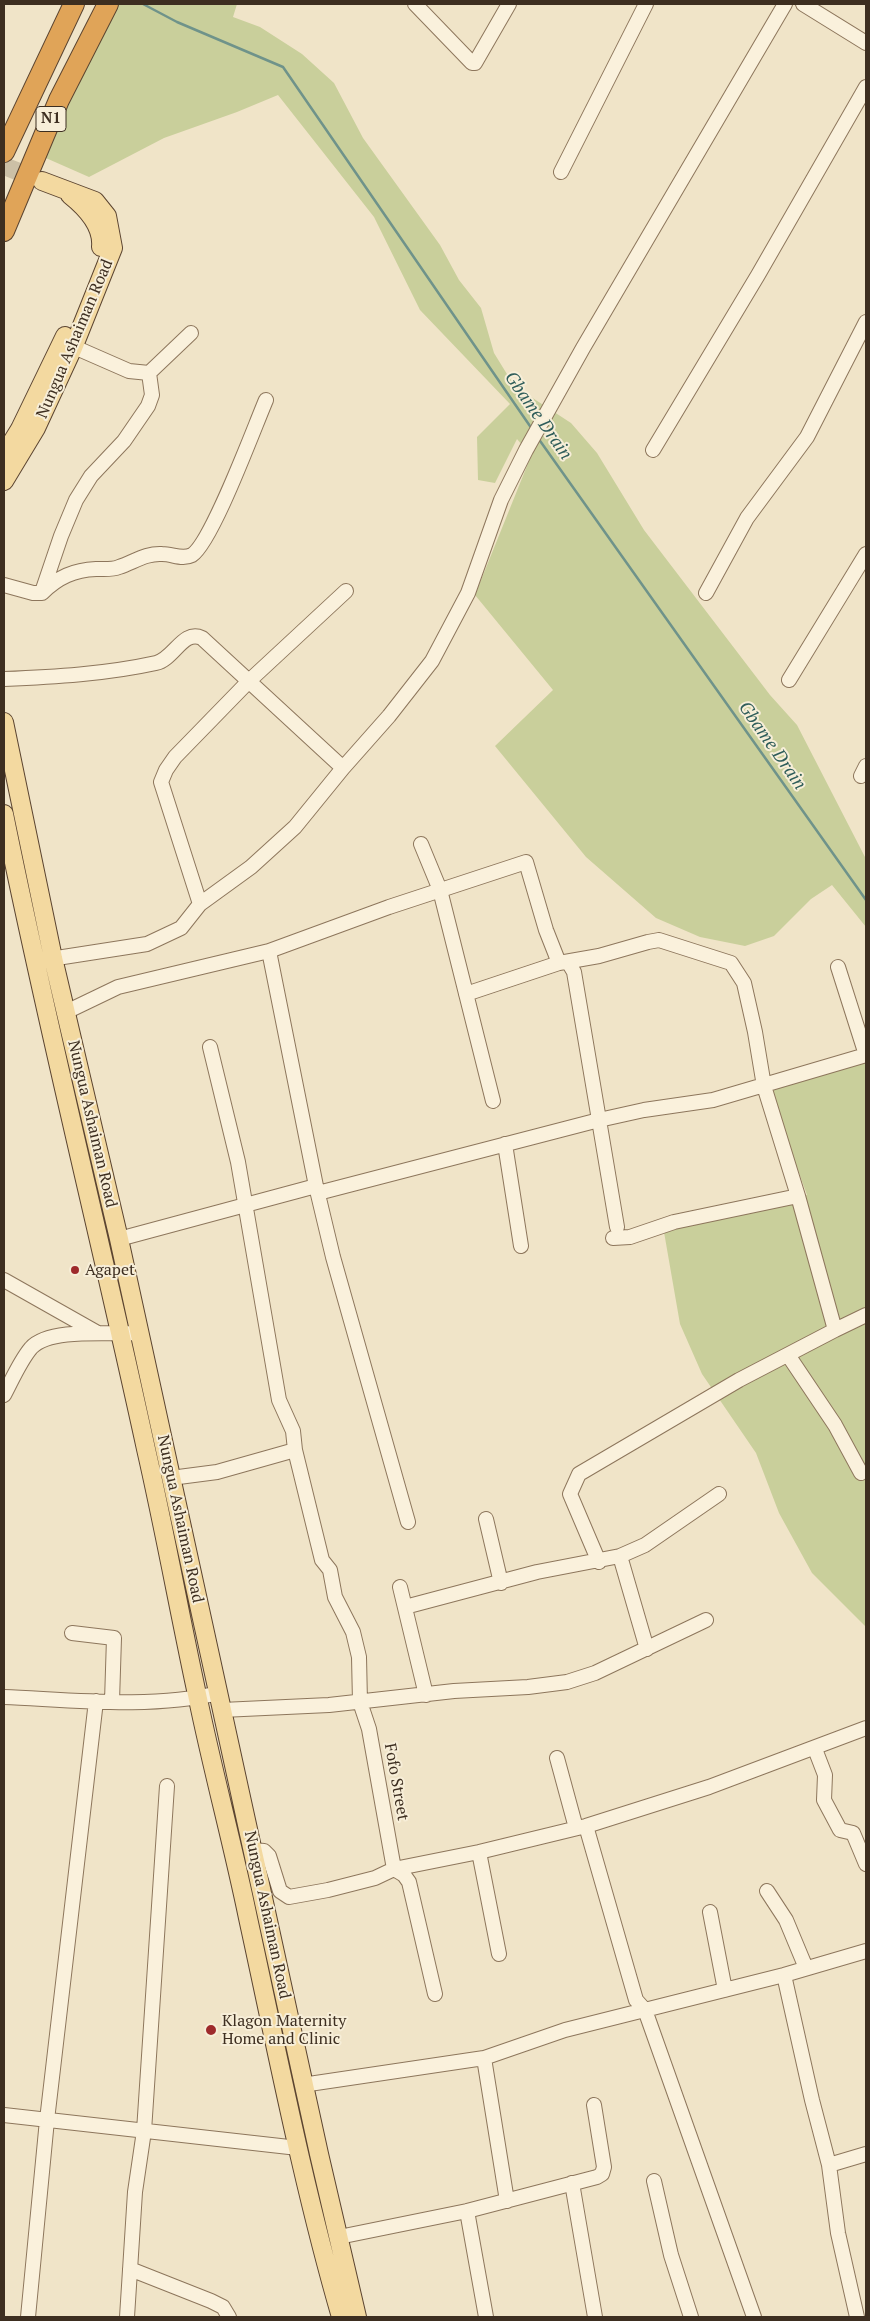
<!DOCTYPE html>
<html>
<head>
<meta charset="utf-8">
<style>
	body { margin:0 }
	#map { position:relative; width:870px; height:2321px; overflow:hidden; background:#f0e4c8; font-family:"PT Serif",serif }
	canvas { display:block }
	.frame { position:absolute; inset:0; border:5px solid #3d2e20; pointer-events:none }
</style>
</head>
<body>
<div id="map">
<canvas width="870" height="2321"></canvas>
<div class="frame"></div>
</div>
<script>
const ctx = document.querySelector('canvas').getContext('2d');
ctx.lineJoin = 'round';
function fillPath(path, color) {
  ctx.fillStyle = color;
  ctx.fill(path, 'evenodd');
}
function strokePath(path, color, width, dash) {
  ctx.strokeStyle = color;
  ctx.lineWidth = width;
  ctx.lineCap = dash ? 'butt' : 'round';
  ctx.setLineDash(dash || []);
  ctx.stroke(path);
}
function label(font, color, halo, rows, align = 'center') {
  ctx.font = font + ' "PT Serif",serif';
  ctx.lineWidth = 4;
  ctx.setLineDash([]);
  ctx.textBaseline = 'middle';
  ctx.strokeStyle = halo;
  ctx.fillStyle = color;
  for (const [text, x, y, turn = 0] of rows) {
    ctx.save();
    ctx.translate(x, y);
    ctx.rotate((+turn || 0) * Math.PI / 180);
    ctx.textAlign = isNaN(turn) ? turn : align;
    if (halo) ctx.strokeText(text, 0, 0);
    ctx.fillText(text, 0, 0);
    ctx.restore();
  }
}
fillPath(new Path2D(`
	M113,4H237L233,17L260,27L302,54L334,83L363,138L440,245L459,280L481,308L494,353L510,379L528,395L571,423L597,453L644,530L770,695L797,725L866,859V927L832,885L811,899L774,936L745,946L700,937L656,918L586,857L495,746L553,690L475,595L531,456L517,439L495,483L478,480L477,437L510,404L420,310L374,217L278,95L237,112L164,138L89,177L39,155Z
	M866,1053V1627L812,1573L779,1513L756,1453L702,1374L680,1324L664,1232L807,1195L765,1079Z`), '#c9cf9b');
strokePath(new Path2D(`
	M143,4L177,22L283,67L532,429
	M538,438L866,900`), '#6f938a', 2.5);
strokePath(new Path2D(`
	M4,166L39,180`), '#ccc0a6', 18, [18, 9]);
const minor = new Path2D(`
	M415,4L472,63H475L509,4
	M803,4L866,43
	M561,172L646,4
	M65,343L129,371L149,373L191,333
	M653,450L758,275L866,87
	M4,585L33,593H42C58,577 74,570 96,569C104,569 112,570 119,567C134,562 146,553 162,554C173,554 182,560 192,555C212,542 254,428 266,400
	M42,592L61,536L76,500L91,476L124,441L148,406L152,395L149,373
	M706,593L747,518L807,437L866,322
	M4,679C54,677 106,674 156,663C174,659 183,629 202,638L343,768
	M789,680L866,554
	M861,776L866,766
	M421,844L440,890L493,1101
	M200,904L161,782L166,770L175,757L249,681L346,591
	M269,951L389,907L526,862L546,930L559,963
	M44,960L147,944L181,928L200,904L251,867L295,827L343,768L389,716L432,661L468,593L501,500L526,450L583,348L785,4
	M568,962L574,972L599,1120L644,1110L713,1100L866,1055L838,967
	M466,994L559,963L599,956L648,942L659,940L731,963L744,983L755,1032L764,1086L798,1196L674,1222L630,1237L613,1238
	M66,1012L118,987L269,951L316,1186L333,1257L408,1522
	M210,1047L238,1162L279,1400L293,1431L295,1450L322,1560L330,1570L335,1597L353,1632L359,1657L360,1702L369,1729L394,1869L404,1875L409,1882L435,1994
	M505,1144L521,1246
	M318,1193L599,1120L617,1227
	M119,1239L316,1186
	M4,1280L96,1332
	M835,1330L866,1315
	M788,1355L835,1425L861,1473
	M4,1395C12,1380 20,1361 31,1348C50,1327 113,1335 140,1333
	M171,1478L217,1472L295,1450
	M486,1519L501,1583
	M620,1556L647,1649
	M599,1562L570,1494L579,1474L739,1380L835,1330L798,1196
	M400,1587L426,1695
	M405,1607L537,1572L620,1556L645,1545L719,1494
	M72,1633L114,1638L112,1701
	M4,1697C73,1700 151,1709 219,1693
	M222,1710L329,1705L454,1691L528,1687L567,1682L595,1673L706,1620
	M815,1749L825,1775L824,1800L840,1830L853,1833L866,1864
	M557,1758L576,1828
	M586,1826L636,2000L645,2010L754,2317
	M253,1850L264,1851L269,1856L280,1891L289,1897L328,1890L375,1878L394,1869L479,1852L586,1826L709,1787L866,1728
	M479,1852L499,1954
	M767,1891L786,1920L806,1968
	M710,1912L725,1990
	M784,1975L812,2100L829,2165L838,2233L857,2317
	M484,2058L507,2201
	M304,2083L309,2084L484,2058L565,2030L784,1975L866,1951
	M4,2115L298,2148
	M829,2165L866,2154
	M654,2181L671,2255L691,2317
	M572,2183L595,2317
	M467,2211L486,2317
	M339,2237L467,2211L597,2177L602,2174L604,2167L594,2105
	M130,2269L211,2301L223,2307L229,2317
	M28,2317L47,2120L96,1701
	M127,2317L135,2192L144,2131L167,1786`);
const major = new Path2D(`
	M70,195C85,207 103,226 101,247
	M4,455L20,429L65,336
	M4,481L36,428L73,348L113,248L107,216L95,201L42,181
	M4,722L53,958L119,1239L319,2154L357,2317
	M4,814C47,1027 100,1237 146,1449C165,1532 180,1616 198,1699C213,1772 233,1845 248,1918C277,2051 303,2186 341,2317`);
const highway = new Path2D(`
	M4,152L74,4
	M4,231L59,100L108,4`);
strokePath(minor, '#8d765c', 16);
strokePath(major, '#5b4430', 20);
strokePath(highway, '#5b4430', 22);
strokePath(minor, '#faf1dc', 14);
strokePath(major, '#f3d9a0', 18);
strokePath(highway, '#e0a458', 20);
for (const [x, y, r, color] of [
	[75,1270,5,"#9e2a2b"],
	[211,2030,6,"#9e2a2b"]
]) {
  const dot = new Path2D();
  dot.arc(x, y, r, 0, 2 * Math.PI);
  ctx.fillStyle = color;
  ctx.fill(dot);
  strokePath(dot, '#f7eed8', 2);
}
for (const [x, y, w] of [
	[51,119,30]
]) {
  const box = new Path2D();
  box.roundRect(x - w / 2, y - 12.5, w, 25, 4);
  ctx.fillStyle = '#f7eed8';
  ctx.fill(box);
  strokePath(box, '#3d2e20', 1);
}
label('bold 15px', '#3d2e20', null, [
	["N1",51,119]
]);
label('16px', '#3d2e20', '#f7eed8', [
	["Nungua Ashaiman Road",75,339,-67],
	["Nungua Ashaiman Road",92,1124,77],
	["Nungua Ashaiman Road",180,1519,78],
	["Fofo Street",396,1782,80],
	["Nungua Ashaiman Road",267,1915,78]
]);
label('16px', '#3d2e20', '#f7eed8', [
	["Agapet",85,1270],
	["Klagon Maternity",222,2021],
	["Home and Clinic",222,2039]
], 'left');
label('italic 18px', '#2f5d5a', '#f7eed8', [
	["Gbame Drain",538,416,55],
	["Gbame Drain",772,746,55]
]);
</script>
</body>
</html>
